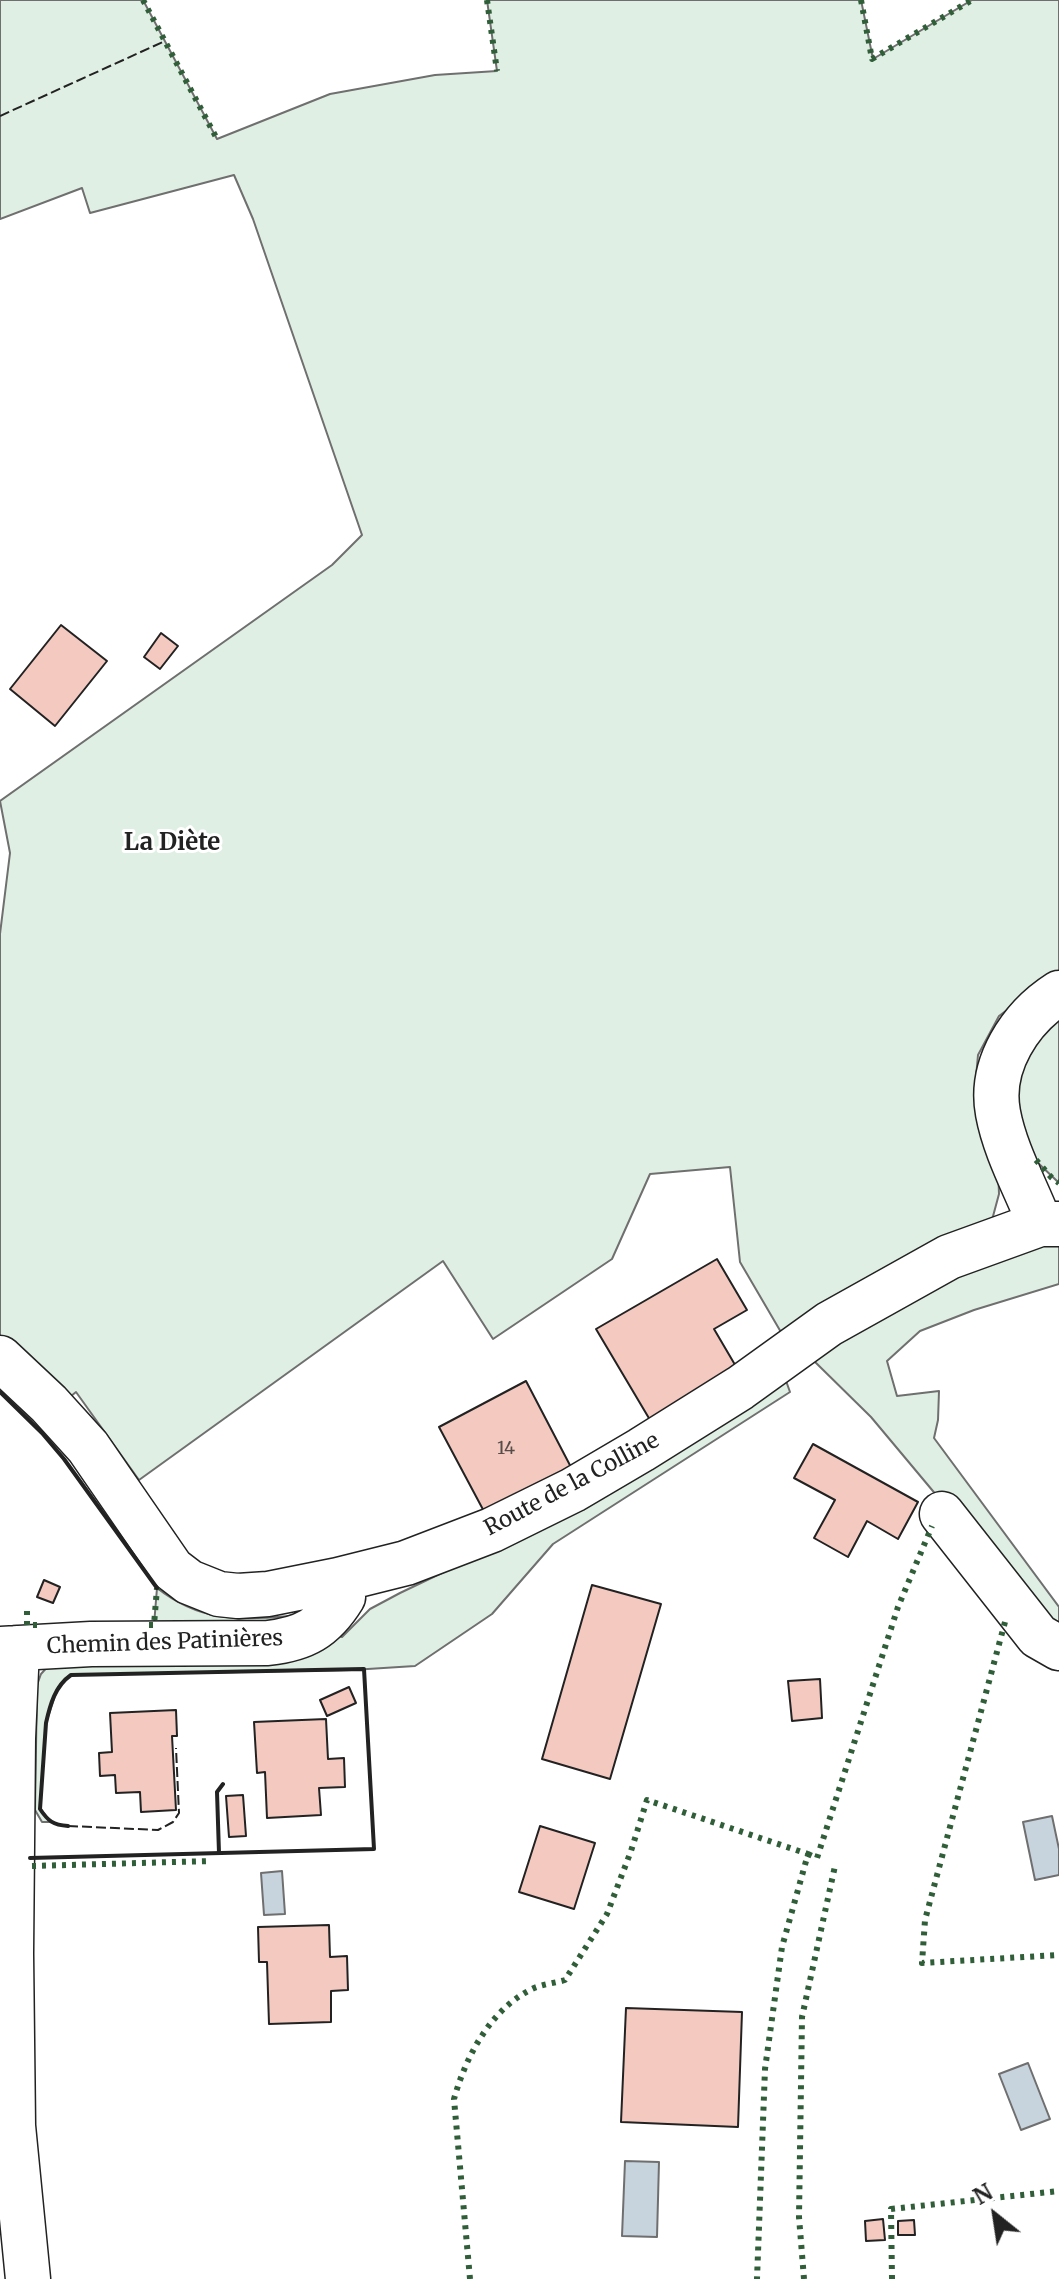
<!DOCTYPE html>
<html>
<head>
<meta charset="utf-8">
<style>
	body { margin:0 }
	#map { position:relative; width:1059px; height:2279px; overflow:hidden; background:#fff; font-family:Merriweather,serif }
	canvas { display:block }
	.north { position:absolute; left:955px; top:2175px; width:80px; height:80px; -webkit-text-stroke:6px #fff; paint-order:stroke; rotate:330deg; font-size:22px; font-weight:700; line-height:32px; text-align:center; color:#222 }
	.north::after { content:''; display:block; margin:auto; width:28px; height:36px; background:#222; clip-path:polygon(50% 0,100% 100%,50% 72%,0 100%) }
</style>
</head>
<body>
<div id="map">
<canvas width="1059" height="2279"></canvas>
<div class="north">N</div>
</div>
<script>
const ctx = document.querySelector('canvas').getContext('2d');
ctx.lineJoin = 'round';
function fillPath(path, color) {
  ctx.fillStyle = color;
  ctx.fill(path, 'evenodd');
}
function strokePath(path, color, width, dash) {
  ctx.strokeStyle = color;
  ctx.lineWidth = width;
  ctx.lineCap = dash ? 'butt' : 'round';
  ctx.setLineDash(dash || []);
  ctx.stroke(path);
}
function label(font, color, halo, rows, align = 'center') {
  ctx.font = font + ' Merriweather,serif';
  ctx.lineWidth = 6;
  ctx.setLineDash([]);
  ctx.textBaseline = 'middle';
  ctx.strokeStyle = halo;
  ctx.fillStyle = color;
  for (const [text, x, y, turn = 0] of rows) {
    ctx.save();
    ctx.translate(x, y);
    ctx.rotate((+turn || 0) * Math.PI / 180);
    ctx.textAlign = isNaN(turn) ? turn : align;
    if (halo) ctx.strokeText(text, 0, 0);
    ctx.fillText(text, 0, 0);
    ctx.restore();
  }
}
const green = new Path2D(`
	M0,0H143L217,139L330,94L435,75L497,71L487,0H861L873,59L972,0H1059V971L999,1016L978,1055L974,1099L998,1167L999,1194L992,1220L785,1339L740,1262L730,1167L650,1174L612,1259L493,1339L443,1261L139,1480L76,1392L65,1401L0,1346V934L10,853L0,801L332,565L362,535L253,219L234,175L90,213L82,188L0,219Z
	M1059,1007V1183L1036,1161L1022,1137L1014,1068Z
	M1046,1242H1059V1284L974,1310L920,1331L887,1361L897,1396L939,1391L938,1420L934,1438L1059,1607V1634L958,1521L871,1417L811,1358L955,1272Z
	M785,1378L790,1392L553,1544L492,1614L415,1666L352,1670L70,1675L58,1687L46,1723L40,1808L50,1822H42L35,1810L37,1685L41,1674L50,1664L331,1631L342,1637L370,1609L400,1593L540,1526Z
	M157,1588C199,1621 237,1621 289,1616V1619L275,1624L154,1625Z`);
fillPath(green, '#e0efe3');
strokePath(green, '#6f6f6f', 2);
const water = new Path2D(`
	M1052,1816L1059,1849V1875L1035,1880L1023,1822Z
	M282,1871L285,1914L264,1915L261,1873Z
	M1028,2063L1050,2119L1021,2130L999,2074Z
	M625,2161L659,2162L657,2237L622,2236Z`);
fillPath(water, '#c7d3dd');
strokePath(water, '#6f6f6f', 2);
const building = new Path2D(`
	M61,625L107,661L55,726L10,689Z
	M161,633L178,646L160,669L144,657Z
	M717,1259L747,1310L714,1329L741,1375L653,1425L596,1329Z
	M526,1381L573,1471L487,1517L439,1427Z
	M813,1444L918,1502L898,1539L867,1521L848,1557L814,1538L835,1500L794,1478Z
	M44,1580L60,1587L53,1603L37,1597Z
	M592,1585L661,1604L610,1779L542,1759Z
	M820,1679L822,1718L792,1721L788,1681Z
	M349,1687L356,1703L327,1716L320,1700Z
	M176,1710L177,1736H172L176,1810L141,1812L140,1792L116,1793L115,1775L100,1776L99,1753L112,1752L110,1713Z
	M326,1719L328,1759L344,1758L345,1787L319,1788L321,1815L267,1818L265,1772L257,1773L254,1722Z
	M243,1795L246,1836L229,1837L226,1796Z
	M540,1826L595,1843L574,1909L519,1892Z
	M329,1925L330,1957L347,1956L348,1990L331,1991V2022L269,2024L267,1962H259L258,1927Z
	M626,2008L742,2012L738,2127L621,2122Z
	M883,2219L885,2240L866,2241L865,2221Z
	M914,2220L915,2235H898V2221Z`);
fillPath(building, '#f3c9c0');
strokePath(building, '#222', 2);
const minor = new Path2D(`
	M1040,1224C1026,1188 1005,1151 998,1113C989,1065 1020,1018 1059,993
	M0,1358L49,1404L88,1447L172,1569L189,1582L219,1594L238,1596L268,1594L338,1580L406,1563L492,1530L573,1490L641,1450L740,1388L829,1324L949,1257L1040,1224H1059
	M942,1514L1038,1636L1059,1648
	M17,1648L13,1738L11,1953L13,2126L28,2279
	M0,1649L91,1644L268,1643C304,1639 324,1628 343,1597L338,1580`);
strokePath(minor, '#222', 47);
strokePath(minor, '#fff', 44);
strokePath(new Path2D(`
	M143,0L217,139
	M487,0L497,71
	M861,0L872,59L972,0
	M1036,1160L1051,1177L1059,1183
	M27,1611V1625H42
	M1005,1622L925,1920L922,1963L1059,1955
	M149,1625H154L157,1588
	M808,1854L817,1858L898,1607L932,1526
	M32,1866L211,1861
	M470,2279L454,2099C466,2056 491,2008 534,1988C544,1984 555,1983 565,1980L607,1914L631,1851L647,1800L808,1854L782,1947L765,2069L757,2279
	M804,2279L799,2217L802,2017L835,1866
	M892,2279L891,2209L1059,2191`), '#2f5e38', 6, [4, 6]);
strokePath(new Path2D(`
	M0,116L165,41
	M68,1826L158,1830L173,1822L179,1813L176,1748`), '#222', 2, [10, 4]);
strokePath(new Path2D(`
	M0,1392L42,1433L64,1459L157,1588
	M219,1853L217,1792L223,1784
	M30,1858L374,1849L364,1669L71,1675C55,1686 50,1705 46,1723L40,1809C48,1821 53,1825 68,1826`), '#222', 4);
label('18px', '#564c4a', null, [
	["14",506,1449]
]);
label('22px', '#222', '#fff', [
	["Route de la Colline",572,1485,-28],
	["Chemin des Patinières",165,1643,-2]
]);
label('bold 24px', '#222', '#fff', [
	["La Diète",172,843]
]);
</script>
</body>
</html>
